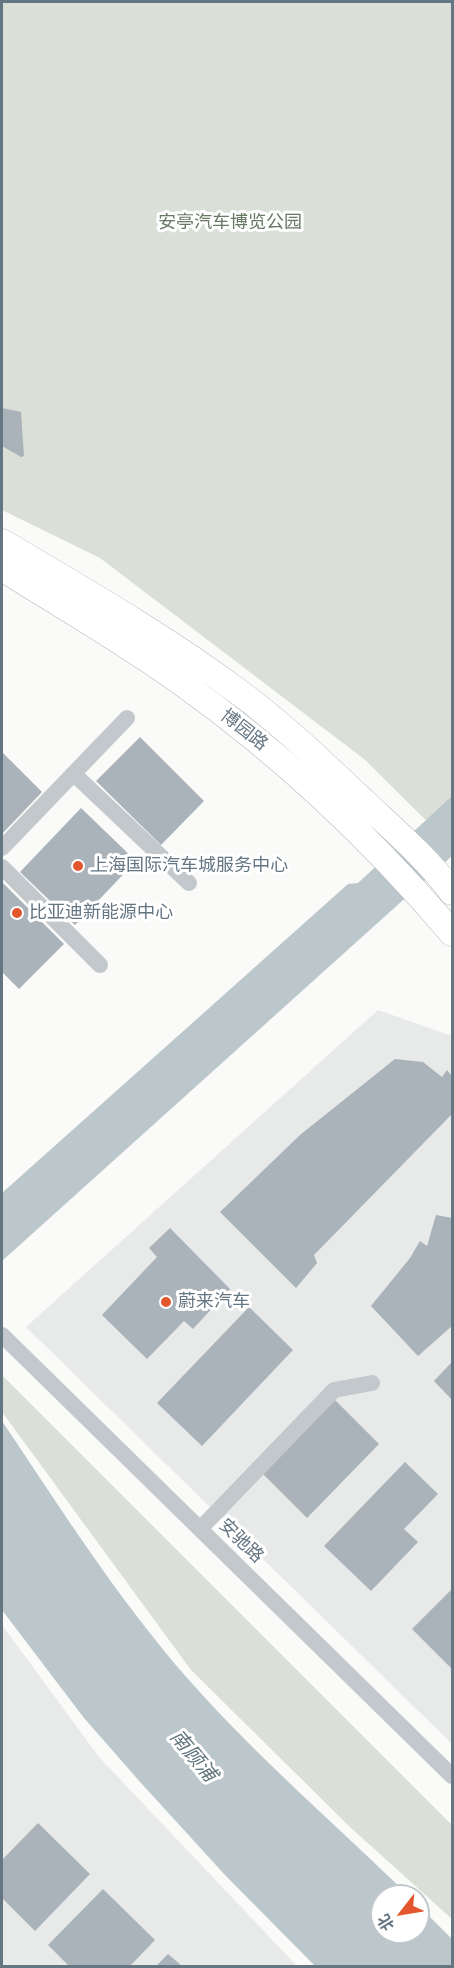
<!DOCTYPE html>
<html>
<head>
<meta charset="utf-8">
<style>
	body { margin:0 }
	#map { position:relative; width:454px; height:1968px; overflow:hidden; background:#fafaf8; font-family:Cabin,"Noto Sans SC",sans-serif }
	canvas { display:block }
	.frame { position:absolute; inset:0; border:3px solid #657683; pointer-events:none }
	.north { position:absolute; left:370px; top:1884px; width:60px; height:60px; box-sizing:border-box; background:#fff; border:2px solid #c1c8cd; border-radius:50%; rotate:239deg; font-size:16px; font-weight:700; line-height:24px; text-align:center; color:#657683 }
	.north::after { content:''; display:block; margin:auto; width:21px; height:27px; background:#e4572e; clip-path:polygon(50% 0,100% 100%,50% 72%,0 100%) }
</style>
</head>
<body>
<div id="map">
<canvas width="454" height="1968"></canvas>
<div class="frame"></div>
<div class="north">北</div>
</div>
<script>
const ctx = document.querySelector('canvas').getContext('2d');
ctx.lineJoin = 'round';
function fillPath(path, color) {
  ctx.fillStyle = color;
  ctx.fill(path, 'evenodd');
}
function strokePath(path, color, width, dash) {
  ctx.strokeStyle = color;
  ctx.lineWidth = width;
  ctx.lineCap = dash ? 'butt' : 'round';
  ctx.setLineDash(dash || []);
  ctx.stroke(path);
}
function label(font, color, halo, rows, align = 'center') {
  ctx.font = font + ' Cabin,"Noto Sans SC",sans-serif';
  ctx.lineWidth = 6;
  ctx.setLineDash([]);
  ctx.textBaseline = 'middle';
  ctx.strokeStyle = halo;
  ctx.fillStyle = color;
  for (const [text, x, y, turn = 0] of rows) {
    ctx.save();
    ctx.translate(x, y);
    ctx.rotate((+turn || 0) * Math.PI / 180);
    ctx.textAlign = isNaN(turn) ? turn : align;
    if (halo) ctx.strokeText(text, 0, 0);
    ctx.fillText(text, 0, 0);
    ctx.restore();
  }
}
fillPath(new Path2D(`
	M378,1010L452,1036V1744L26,1327Z
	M2,1625L99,1757L297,1966H2Z`), '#e8e9e9');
fillPath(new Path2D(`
	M2,2H452V846L364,759L100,558L2,510Z
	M2,1375L452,1825V1919L351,1828L191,1670L2,1412Z`), '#dadfd7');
fillPath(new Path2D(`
	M452,796V856L2,1261V1193L348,884L358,883Z
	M2,1421C61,1509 118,1599 188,1679C256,1756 335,1824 409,1896H382V1932H418V1905L452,1939V1966H315L225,1875L141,1783L84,1718L2,1610Z`), '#bbc7cb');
fillPath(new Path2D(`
	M2,408L21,412L24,456L21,457L2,446Z
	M140,737L204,801L161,845L96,781Z
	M2,752L42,792L2,834Z
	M81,808L136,861L75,925L20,872Z
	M2,882L64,944L19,989L2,972Z
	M395,1059L423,1062L442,1077L447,1070L452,1076V1114L314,1255L317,1263L296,1288L220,1212L300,1135Z
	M436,1215L452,1218V1326L418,1356L371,1306L410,1258L420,1241L427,1246Z
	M170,1228L230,1289L193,1329L184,1321L147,1359L102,1315L157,1257L149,1248Z
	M249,1307L293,1350L202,1446L157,1403Z
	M452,1362V1400L434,1381Z
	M335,1400L379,1444L307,1518L262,1473Z
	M405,1462L438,1494L404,1529L418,1542L371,1591L324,1546Z
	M452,1589V1669L412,1629Z
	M38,1823L90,1874L35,1931L2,1898V1860Z
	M103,1889L155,1940L130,1966H69L48,1945Z
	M168,1954L182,1966H156Z`), '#aab3b9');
const primary = new Path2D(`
	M2,542C81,589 162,635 236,690C281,723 323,763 363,801C394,830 427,858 452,892
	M2,568C62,606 124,641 182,683C283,755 372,839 452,933`);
strokePath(primary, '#b5babe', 27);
strokePath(new Path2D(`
	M74,774L189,883
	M2,848L127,718
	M2,867L100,965
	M2,1335L452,1776
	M200,1529L334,1390L372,1383`), '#c3c8cc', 16);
strokePath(primary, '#fff', 26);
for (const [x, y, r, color] of [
	[78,866,6,"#e4572e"],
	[17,913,6,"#e4572e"],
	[166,1302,6,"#e4572e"]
]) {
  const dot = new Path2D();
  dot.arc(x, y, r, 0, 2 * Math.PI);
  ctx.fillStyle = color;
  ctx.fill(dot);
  strokePath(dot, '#fff', 2);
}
label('18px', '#687a64', '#fff', [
	["安亭汽车博览公园",230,223]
]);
label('18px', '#657683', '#fff', [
	["博园路",244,730,38],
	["安驰路",241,1541,44]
]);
label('18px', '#657683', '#fff', [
	["上海国际汽车城服务中心",90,866],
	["比亚迪新能源中心",29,913],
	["蔚来汽车",178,1302]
], 'left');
label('italic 20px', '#60757c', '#fff', [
	["南顾浦",193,1756,50]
]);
</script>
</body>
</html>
